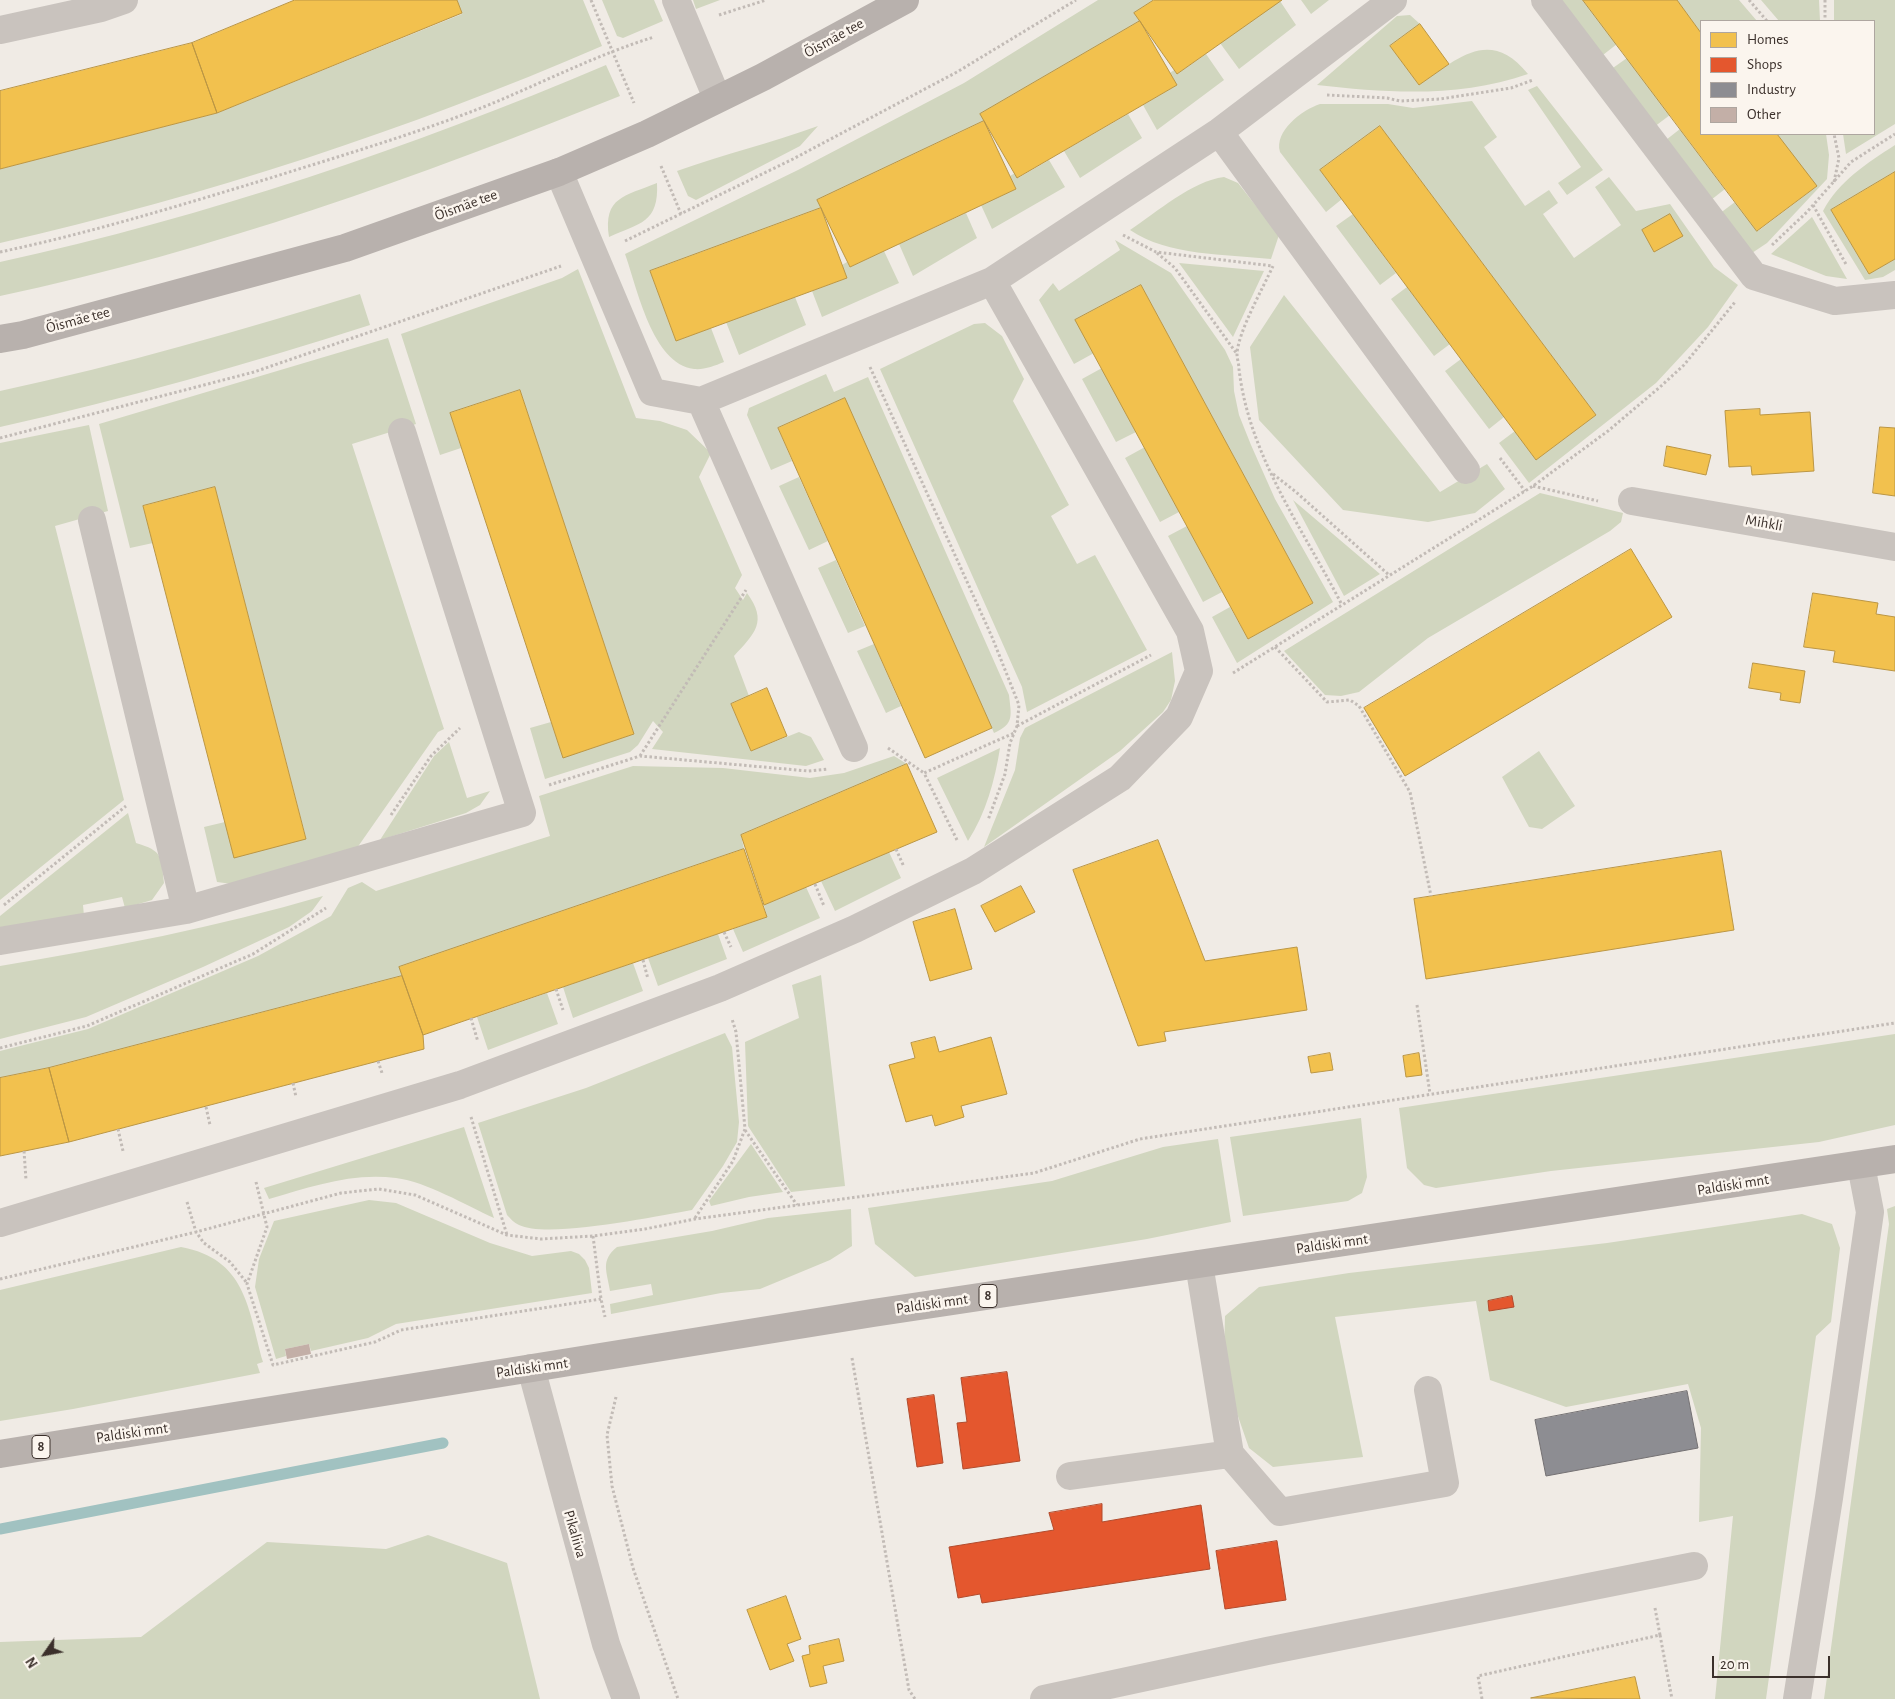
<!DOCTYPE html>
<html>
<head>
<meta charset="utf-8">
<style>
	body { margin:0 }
	#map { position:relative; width:1895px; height:1699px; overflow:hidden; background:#f0ebe5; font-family:"Alegreya Sans",sans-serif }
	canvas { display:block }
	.legend { position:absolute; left:1700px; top:20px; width:175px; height:115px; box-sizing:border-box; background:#fbf5ee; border:1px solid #aea6a0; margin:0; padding:6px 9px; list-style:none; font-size:15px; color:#3b302b }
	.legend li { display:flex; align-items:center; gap:10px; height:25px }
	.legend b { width:25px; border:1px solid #aea6a0 }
	.north { position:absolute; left:20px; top:1629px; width:50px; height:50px; -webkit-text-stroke:4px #fbf5ee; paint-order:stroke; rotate:237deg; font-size:14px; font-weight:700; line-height:20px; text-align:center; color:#3b302b }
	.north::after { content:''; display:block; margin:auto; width:18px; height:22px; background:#3b302b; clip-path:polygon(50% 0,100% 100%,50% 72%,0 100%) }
	.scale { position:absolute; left:1712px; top:1656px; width:118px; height:22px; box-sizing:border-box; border:2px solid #3b302b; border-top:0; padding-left:6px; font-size:15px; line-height:18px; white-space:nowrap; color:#3b302b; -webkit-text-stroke:4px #fbf5ee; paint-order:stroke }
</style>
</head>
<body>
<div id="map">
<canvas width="1895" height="1699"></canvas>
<ul class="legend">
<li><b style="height:14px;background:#f2c14e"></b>Homes</li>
<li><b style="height:14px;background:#e4572e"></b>Shops</li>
<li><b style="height:14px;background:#8d8d92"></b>Industry</li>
<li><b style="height:14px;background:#c3afa7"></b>Other</li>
</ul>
<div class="north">N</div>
<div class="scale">20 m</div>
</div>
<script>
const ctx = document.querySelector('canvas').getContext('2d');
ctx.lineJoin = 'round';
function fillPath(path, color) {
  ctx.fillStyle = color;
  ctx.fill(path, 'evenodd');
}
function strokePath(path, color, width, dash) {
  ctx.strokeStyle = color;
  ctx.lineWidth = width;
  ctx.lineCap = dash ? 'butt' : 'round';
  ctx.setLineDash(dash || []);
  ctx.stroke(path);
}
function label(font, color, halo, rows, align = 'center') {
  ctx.font = font + ' "Alegreya Sans",sans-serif';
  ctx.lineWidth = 5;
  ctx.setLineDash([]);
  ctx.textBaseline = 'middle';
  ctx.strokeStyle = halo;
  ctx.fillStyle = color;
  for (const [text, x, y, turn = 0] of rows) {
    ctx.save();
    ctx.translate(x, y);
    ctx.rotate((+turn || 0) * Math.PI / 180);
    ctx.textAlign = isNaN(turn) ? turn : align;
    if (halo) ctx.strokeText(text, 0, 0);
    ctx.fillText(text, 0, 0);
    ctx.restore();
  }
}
fillPath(new Path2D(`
	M457,0H583L602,46C408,130 206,196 0,243V169L217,113L462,14Z
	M602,0H654L663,21L623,38L617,36Z
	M693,0H720L696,9Z
	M1098,0H1154L1135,13L1140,21L984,121L818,200L821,208L650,271L676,341L711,328L724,362C714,366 704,370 694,369C652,364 637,287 625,254L798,170L964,83Z
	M1301,0H1329L1311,14Z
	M1553,0H1583L1617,44L1594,62Z
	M1677,0H1739L1757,21H1701V33Z
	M1761,0H1819L1820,21H1779Z
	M1834,0H1895V124L1846,154L1843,134H1874V21H1834Z
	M1280,1L1296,25L1239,69L1220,43Z
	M1410,15L1420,24L1390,46L1419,85C1458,58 1490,27 1528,74C1460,98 1388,93 1317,85L1397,16Z
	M1206,54L1224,80L1157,130L1143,105L1177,85L1170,73L1174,70L1177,74Z
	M1627,58L1670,115L1646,133L1603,75Z
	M606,65L620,96C418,177 213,251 0,296V262C206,217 413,147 606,65Z
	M1537,86L1603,170L1567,195L1558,183L1581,167L1528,90Z
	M1472,101L1497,137L1484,147L1525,206L1549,190L1558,203L1543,214L1574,258L1621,225L1595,187L1609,177L1636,211L1670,204L1714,267L1738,285L1708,327L1656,383L1529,483L1499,443L1515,431L1536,460L1596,415L1380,126L1320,170L1342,199L1326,212L1280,152C1274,131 1302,110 1320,104H1388L1413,108Z
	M1128,114L1142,138L1080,178L1064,151Z
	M818,126L800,146L696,200L688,196L677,171C724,154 772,143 818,126Z
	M1680,129L1725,189L1702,207L1657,147Z
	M1777,134H1826L1829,155L1827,179L1767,243L1743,259L1711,220L1735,202L1758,231L1816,187Z
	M1895,145V172L1831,210L1869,274L1895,259V270L1883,277L1865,280L1823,211C1839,181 1867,163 1895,145Z
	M1049,160L1065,187L992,229L981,205L1016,189L1010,176L1015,173L1018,178Z
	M1224,177L1238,183L1279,235L1271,259C1225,254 1168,256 1130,230C1157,212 1192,181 1224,177Z
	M657,183C659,223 640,223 609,237C603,197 625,196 657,183Z
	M966,213L977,238L913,276L899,244Z
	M1353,214L1396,273L1380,285L1336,226Z
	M1812,217L1847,279L1826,276L1771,254Z
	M1115,240L1171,273L1225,350L1233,367L1234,391L1239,415L1251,445L1275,499L1333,602L1237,663L1212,617L1230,607L1248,639L1313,603L1141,285L1076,320L1094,353L1074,364L1039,300L1053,283L1059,291L1120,250Z
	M884,251L899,283L822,317L812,291L847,278L842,265L847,262L850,267Z
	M1179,263L1264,271L1233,337Z
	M578,269L636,418L660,421L687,430L711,453L699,477L742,575L735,588L743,600L747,593C768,622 755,633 734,656L749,696L731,704L751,751L799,732L811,737L824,760L806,766L652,749L663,732L653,721L638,745L630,752L545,779L530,728L551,722L563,757L634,734L520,390L450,413L461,448L440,455L401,334L562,278Z
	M1407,287L1450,344L1434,356L1391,299Z
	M360,294L370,325C248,364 125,399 0,427V391C122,365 241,330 360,294Z
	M1284,295L1440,492L1487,464L1505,489L1475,513L1428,522L1343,510L1259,420L1250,347Z
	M795,297L806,325L739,355L726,322Z
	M985,323L1002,336L1024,379L1013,401L1069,505L1051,516L1077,564L1095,555L1147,650L1027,712L1022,687L880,369L974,324Z
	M388,338L416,424L352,444L444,729L438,732L357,848L232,884L217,882L204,827L225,822L234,857L306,838L215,487L143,506L153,543L130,548L99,424Z
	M1461,359L1504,417L1489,429L1445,371Z
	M1102,368L1136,432L1116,442L1082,379Z
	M826,374L834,392L868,377L1009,695C1011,715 1015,724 994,733L845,399L778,428L792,461L771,470L747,415L749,408Z
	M89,425L108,511L55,526L124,800L0,900V443Z
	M1145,447L1179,512L1160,522L1125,458Z
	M799,477L828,541L809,550L779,486Z
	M1540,493L1623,513L1621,522L1610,531L1428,638L1359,692L1341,696L1325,695L1284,651Z
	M1293,500L1380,574L1344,596Z
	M1187,526L1222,592L1203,602L1168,536Z
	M836,560L865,626L848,633L818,568Z
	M874,644L901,706L886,713L857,651Z
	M1172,652L1175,681L1171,700L1163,712L1120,751L984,847L1015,770L1020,738L1025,728Z
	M449,742L467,798L490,791L480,805L466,813L380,840L434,756Z
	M1000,748C995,780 986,813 968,841L937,778Z
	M1539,751L1575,806L1542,829L1529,827L1502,777Z
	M894,756L907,764L741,835L744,849L400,967L402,976L49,1068L0,1078V1051L88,1029L258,956L331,916L348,888L362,882L376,891L550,836L539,796L633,766L723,768L810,778L844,773Z
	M128,813L136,843C163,851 161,856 164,883L152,900L125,908L122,897L83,905L84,916L0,930V916Z
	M889,852L901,878L835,911L821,881Z
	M806,887L820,918L743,952L733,929L767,917L764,905Z
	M323,896L312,911L289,927L203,967L86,1017L0,1039V966C109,948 217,927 323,896Z
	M718,934L727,959L658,986L648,958Z
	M633,963L643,991L573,1018L563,987Z
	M821,975L845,1186L791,1192L748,1126L745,1042L799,1018L792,985Z
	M547,993L558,1024L488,1050L477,1017Z
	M725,1033L732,1047L739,1122L737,1142L723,1166L692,1210C657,1216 548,1239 519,1225C514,1223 510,1218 507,1215L478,1123L586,1088Z
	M1895,1034V1125L1819,1142L1551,1171L1436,1188L1424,1185L1407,1168L1399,1108Z
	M1361,1118L1367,1177L1362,1193L1348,1201L1243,1216L1230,1137Z
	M464,1127L494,1218C465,1205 427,1182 396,1178C352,1172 310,1187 269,1199L264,1188Z
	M1218,1139L1231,1222L1147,1239L915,1277L875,1244L868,1208L1052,1181L1163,1147Z
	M751,1144L783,1192L749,1197L711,1206L709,1201Z
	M369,1200L396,1203L490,1243L532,1256L571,1251L579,1254L585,1260L589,1268L592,1293L396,1324L368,1338L311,1351L309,1344L285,1349L286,1356L276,1359L255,1287L259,1259L274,1221Z
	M1895,1206V1699H1824L1889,1224L1887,1209Z
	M851,1209L852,1246L830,1260L760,1289L721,1293L611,1314L610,1304L653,1295L651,1284L610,1291C607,1271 600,1261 617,1247L712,1231L768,1218Z
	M1802,1214L1832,1224L1840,1248L1831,1322L1816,1336L1766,1699H1715L1733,1516L1699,1522L1701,1428L1688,1384L1566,1407L1490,1380L1476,1301L1335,1317L1363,1457L1273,1467L1249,1448L1232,1399L1224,1353L1225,1316L1259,1287L1349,1273L1607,1243Z
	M181,1247C246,1259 248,1308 263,1362L257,1364L260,1373L73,1409L0,1421V1290Z
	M428,1535L507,1563L540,1699H0V1642L141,1637L267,1542L386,1549Z`), '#d1d6bf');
const homes = new Path2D(`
	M295,0H457L462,13L217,113L192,43Z
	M1154,0H1282L1177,74L1134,13Z
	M1583,0H1677L1701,33V134H1777L1817,186L1757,231Z
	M1140,21L1177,85L1017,178L980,114Z
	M1420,24L1449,64L1419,85L1390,46Z
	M192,43L217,113L0,169V91Z
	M984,121L1016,189L850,267L817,200Z
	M1380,126L1596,415L1536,460L1320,170Z
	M1895,172V259L1869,274L1831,210Z
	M821,208L847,278L676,341L650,271Z
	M1670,214L1683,236L1654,252L1642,230Z
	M1141,285L1313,603L1248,639L1075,320Z
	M520,390L634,734L563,758L450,413Z
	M845,398L992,728L925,758L778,428Z
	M1760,409V415L1810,412L1814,471L1752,475L1751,466L1729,467L1725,411Z
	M1880,427L1895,428V496L1873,493Z
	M1667,446L1711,455L1706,475L1664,466Z
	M215,487L306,839L234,858L143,506Z
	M1631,549L1672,617L1405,776L1364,708Z
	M1813,593L1878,603L1876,614L1895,617V671L1833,662L1835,651L1804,647Z
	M1753,663L1805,671L1800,703L1780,700L1781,693L1749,688Z
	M767,688L787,736L751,751L731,704Z
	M907,764L937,832L764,905L741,835Z
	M1158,840L1205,961L1297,947L1307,1010L1164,1032L1166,1041L1138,1046L1073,870Z
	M744,849L767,917L423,1035L399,967Z
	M1721,851L1734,930L1426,979L1414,899Z
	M1021,886L1035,912L995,932L981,906Z
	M955,909L972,969L930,981L913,922Z
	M402,976L423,1035L424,1049L69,1142L49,1068Z
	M935,1037L939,1052L991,1037L1007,1094L961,1106L964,1117L935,1126L932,1115L906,1122L889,1065L915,1058L911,1043Z
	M1330,1053L1333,1070L1311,1073L1308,1057Z
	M1419,1053L1422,1075L1406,1077L1403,1056Z
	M49,1068L69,1142L0,1156V1078Z
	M786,1596L801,1639L787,1644L794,1661L770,1670L747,1610Z
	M839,1639L844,1661L823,1666L827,1683L810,1687L802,1656L810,1654L809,1646Z
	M1635,1677L1640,1699L1531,1698Z`);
fillPath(homes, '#f2c14e');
strokePath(homes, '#bb9644', 1);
const shops = new Path2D(`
	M1512,1296L1514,1307L1489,1311L1488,1301Z
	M1007,1372L1020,1461L963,1469L957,1423L967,1422L961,1378Z
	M934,1395L943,1463L917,1467L907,1399Z
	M1102,1504V1522L1201,1505L1210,1569L982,1603L980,1594L958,1598L949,1547L1054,1530L1049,1513Z
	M1277,1541L1286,1600L1225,1609L1216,1551Z`);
fillPath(shops, '#e4572e');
strokePath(shops, '#b14b2d', 1);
const industry = new Path2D(`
	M1687,1391L1698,1448L1546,1476L1535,1420Z`);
fillPath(industry, '#8d8d92');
strokePath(industry, '#747173', 1);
strokePath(new Path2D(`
	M0,1529L443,1443`), '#a1c2c1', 11);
fillPath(new Path2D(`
	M309,1344L311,1354L287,1359L285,1349Z`), '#c3afa7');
strokePath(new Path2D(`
	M591,0L634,103
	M1749,0L1767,21
	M1825,0V21
	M719,15L766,0
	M1327,95L1387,98L1400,101L1440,99L1511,88L1533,80
	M661,166L681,214
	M1834,182L1839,158L1834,134
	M1813,205L1847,266
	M1123,235L1156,252L1273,266C1263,288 1238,332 1237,354C1237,359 1239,364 1239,369C1249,456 1303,529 1342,605
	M625,241L793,159L957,72L1076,0
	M1772,245L1807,212L1851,162L1895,134
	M0,252C90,233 178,206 267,179C340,156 415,134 486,106C542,83 596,55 654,37
	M1157,253L1175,268L1237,354
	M870,367L992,637L1019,705L1017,726L1010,743L1005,774L988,820
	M0,438L254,372L561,266
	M1500,458L1525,491
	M1273,474L1296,492L1389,575
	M1533,486L1598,501
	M1275,647L1327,702L1350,700L1359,706L1410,792L1431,896
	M1233,673L1533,486L1608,431L1660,387L1684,365L1735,302
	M1017,726L1151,655
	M888,748L924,773
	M640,756L746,590
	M549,785L640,756L808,771L828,769
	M391,815L431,756L460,728
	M957,840L924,773L1014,733
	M896,849L904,867
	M815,884L824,906
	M4,905L126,806
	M724,932L731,947
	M643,960L648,979
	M556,989L563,1010
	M1417,1005L1430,1094
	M471,1018L478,1042
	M0,1048L87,1026L253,954L326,908
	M378,1061L382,1073
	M293,1083L296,1097
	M206,1107L210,1125
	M471,1117L507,1235
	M118,1129L123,1151
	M745,1130L797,1205
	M24,1151L26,1180
	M256,1182L267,1227L247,1284L273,1365L375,1342L401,1330L601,1299
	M187,1202L196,1232L204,1243L230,1262L247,1283
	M695,1218L733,1161L745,1129L736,1032L732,1019
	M593,1236L601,1299L605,1317
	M0,1279L196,1232L341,1193L379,1189L415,1195L507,1235L541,1239L593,1236L645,1229L695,1219L1034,1173L1140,1139L1895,1023
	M852,1358L909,1690L915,1699
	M616,1397L607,1435L612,1486L633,1568L678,1699
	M1655,1608L1660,1635
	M1482,1699L1478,1676L1660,1635L1672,1699`), '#c2bbb6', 3, [2.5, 2.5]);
strokePath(new Path2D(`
	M676,0L717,98
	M1545,0L1754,276L1835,301L1895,295
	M0,30L101,8L124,0
	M1219,132L1466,470
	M559,172L652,392L701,401L992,281L1219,132L1393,0
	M701,401L854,748
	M1632,501L1895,547
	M92,520L186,910
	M0,941L186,910L522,813L402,432
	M0,1223L460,1085L720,988L855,929L973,871L1120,778L1179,717L1199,671L1190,631L992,281
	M531,1368L606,1644L626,1699
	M1230,1454L1280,1512L1445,1483L1428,1390
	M1070,1476L1230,1454L1199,1264
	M1044,1699L1267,1651L1694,1566
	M1797,1699L1829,1498L1870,1212L1861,1165`), '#c9c3be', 28);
strokePath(new Path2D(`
	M0,339L23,335L345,248L559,172L647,134L763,77L905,0
	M0,1454L873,1313L1895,1159`), '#b8b1ad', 28);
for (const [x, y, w] of [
	[988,1296,18],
	[41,1447,18]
]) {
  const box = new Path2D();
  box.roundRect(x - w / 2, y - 11.5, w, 23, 4);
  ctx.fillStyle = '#fbf5ee';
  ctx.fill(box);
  strokePath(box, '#3b302b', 1);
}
label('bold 14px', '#3b302b', null, [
	["8",988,1296],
	["8",41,1447]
]);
label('15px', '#3b302b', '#fbf5ee', [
	["Õismäe tee",834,38,-29],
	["Õismäe tee",466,205,-20],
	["Õismäe tee",78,320,-15],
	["Mihkli",1764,523,10],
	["Paldiski mnt",1733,1185,-9],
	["Paldiski mnt",1332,1244,-8],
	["Paldiski mnt",932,1304,-8],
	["Paldiski mnt",532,1368,-8],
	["Paldiski mnt",132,1433,-8],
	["Pikaliiva",575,1534,74]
]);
</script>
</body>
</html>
